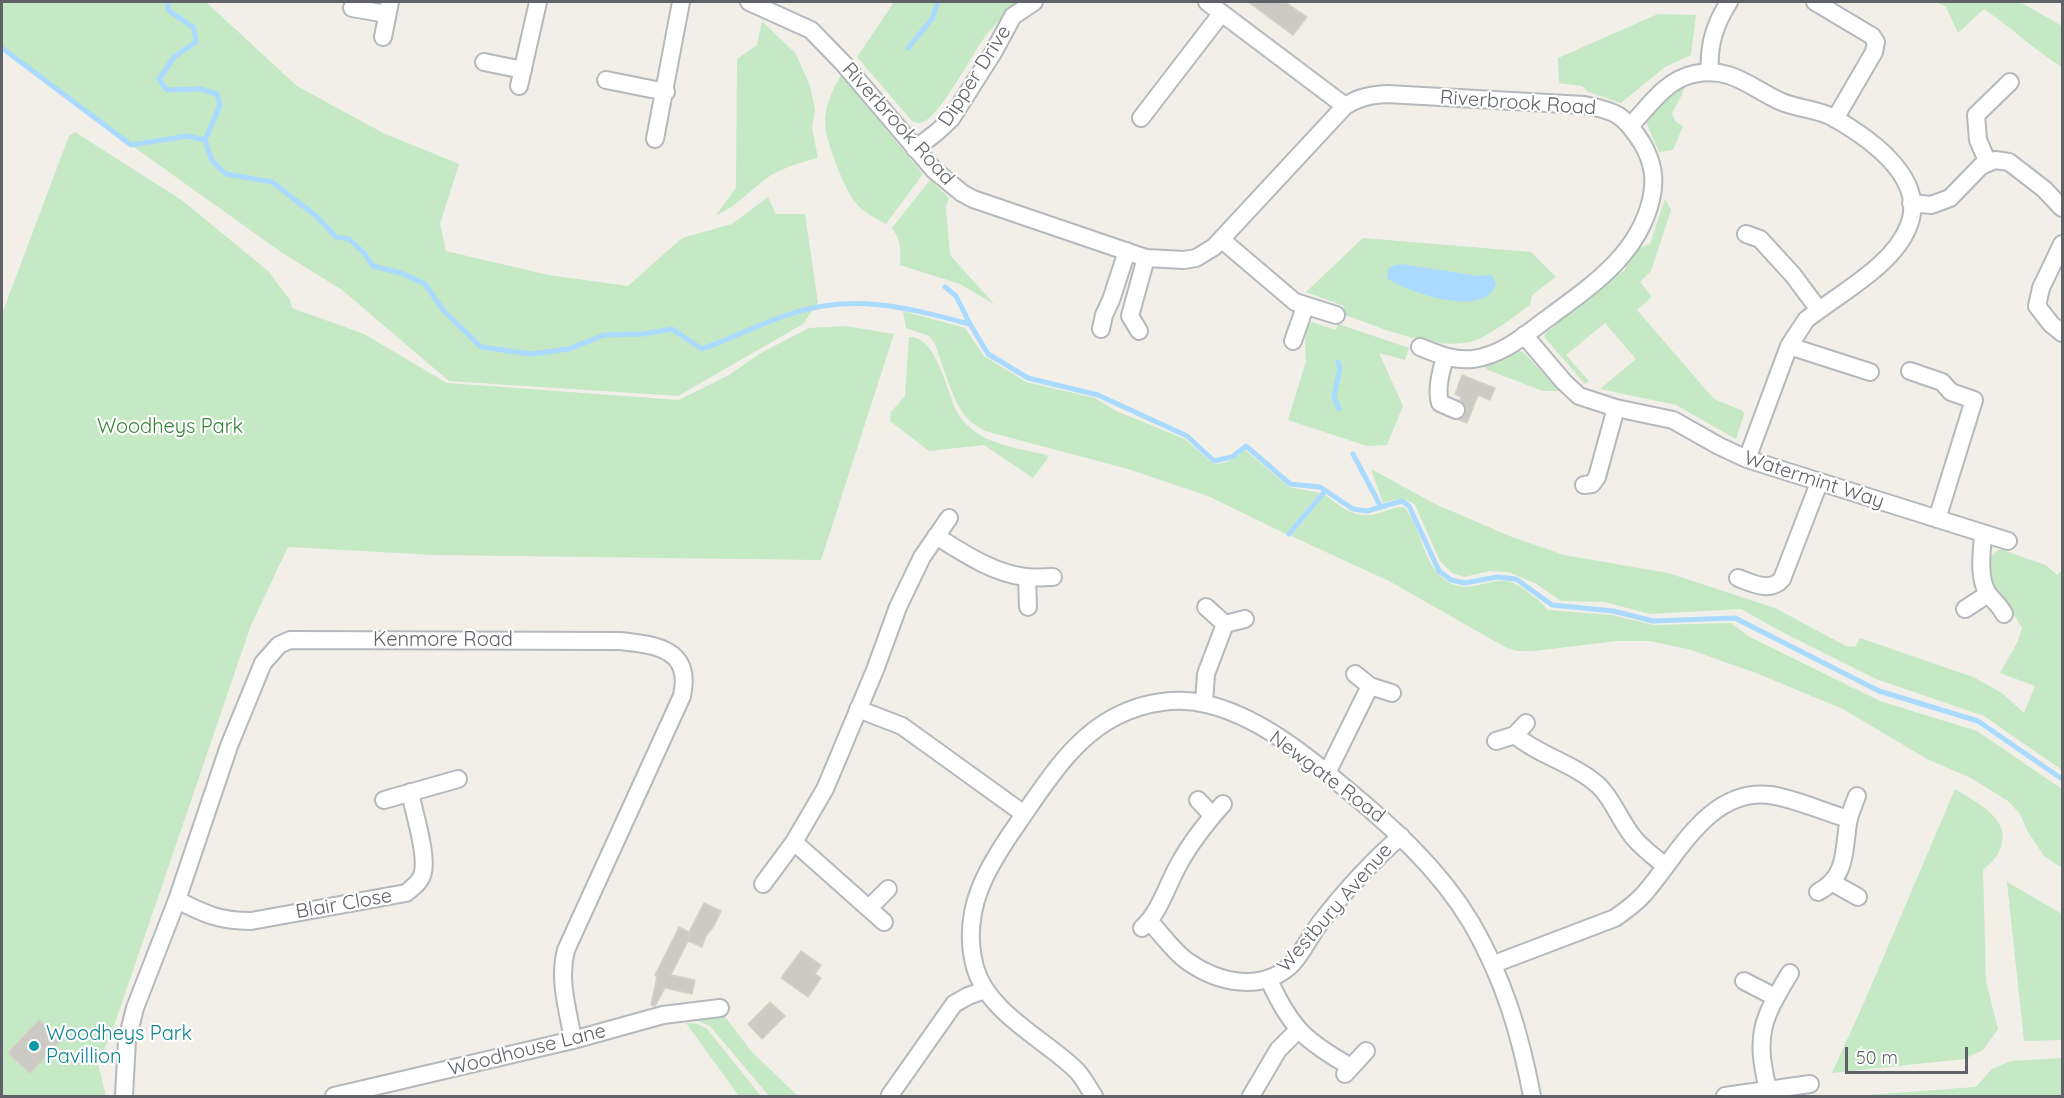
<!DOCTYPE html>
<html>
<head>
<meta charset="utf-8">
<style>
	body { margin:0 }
	#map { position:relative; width:2064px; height:1098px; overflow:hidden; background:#f1efe8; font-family:Quicksand,sans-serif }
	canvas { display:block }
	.frame { position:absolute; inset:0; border:3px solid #5f6368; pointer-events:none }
	.scale { position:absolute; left:1845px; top:1047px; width:123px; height:27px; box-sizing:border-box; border:3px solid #5f6368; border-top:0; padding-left:8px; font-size:18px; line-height:21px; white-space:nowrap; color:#5f6368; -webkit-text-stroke:4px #fff; paint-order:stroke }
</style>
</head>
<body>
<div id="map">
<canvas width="2064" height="1098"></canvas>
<div class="frame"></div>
<div class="scale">50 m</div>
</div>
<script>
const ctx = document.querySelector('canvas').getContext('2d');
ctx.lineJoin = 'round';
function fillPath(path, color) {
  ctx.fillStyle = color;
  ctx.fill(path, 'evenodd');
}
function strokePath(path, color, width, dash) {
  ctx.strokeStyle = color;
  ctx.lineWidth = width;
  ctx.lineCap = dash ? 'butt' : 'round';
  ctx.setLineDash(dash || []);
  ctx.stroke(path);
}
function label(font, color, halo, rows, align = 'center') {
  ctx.font = font + ' Quicksand,sans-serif';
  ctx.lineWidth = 4.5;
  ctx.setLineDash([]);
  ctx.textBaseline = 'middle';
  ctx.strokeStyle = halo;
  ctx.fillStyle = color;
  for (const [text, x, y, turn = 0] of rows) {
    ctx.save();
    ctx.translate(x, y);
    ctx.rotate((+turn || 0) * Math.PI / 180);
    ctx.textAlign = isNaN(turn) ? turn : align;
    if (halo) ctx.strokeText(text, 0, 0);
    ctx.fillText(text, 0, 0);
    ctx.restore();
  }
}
fillPath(new Path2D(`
	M2,2H206L297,86L383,133L459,164L440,224L446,251L548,275L628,286L682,238L732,224L768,197L776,214H805L818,303L803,324L678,396L449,381L342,290L281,252L131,145L2,48L3,42L2,41Z
	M894,2H1016C1005,14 992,27 982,41C969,60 943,110 925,121C920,124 916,123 912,121L857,57Z
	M1936,2H2020L2062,26V67C2034,50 2011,27 1984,9L1958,33L1946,7Z
	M1658,14L1696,15L1691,55L1665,67L1621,103L1588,92L1582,86L1559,83L1558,58Z
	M762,21L796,54L810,86L815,109L812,128L818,158C802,162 788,166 773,174C752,187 739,206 716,215L736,188L737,59L757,45Z
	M841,75L923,174L886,224C875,218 864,213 856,203C844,189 826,141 825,124C824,107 833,89 841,75Z
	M1685,84C1683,97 1676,103 1672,114L1676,122L1683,126L1673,150L1659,152L1646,122C1653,105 1669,92 1685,84Z
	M75,132L183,201L268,271L290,300L292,308L364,334L447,383L679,400L729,375L759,354L809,328L846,326L894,334L821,560L435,555L288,547L251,625L113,1029L98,1064L106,1096H2V314L69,136Z
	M930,180L949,198L946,207L950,255L994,304L960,284L900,265C901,251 901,240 892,228Z
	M1665,199L1671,210L1651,271L1640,282L1652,297L1637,310L1714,399L1743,411L1744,414L1736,439L1676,405L1600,389L1636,359L1605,323L1566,355L1589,381L1585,384L1546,339L1544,335L1592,293L1625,270C1628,256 1636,248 1650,244Z
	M1363,238L1531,252L1556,277L1532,295L1530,305C1513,317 1495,332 1476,340C1438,354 1378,326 1342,314L1344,306L1306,292Z
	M903,311L965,328L984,356L1026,382L1095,398L1116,411L1185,439L1212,463C1225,466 1236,458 1245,450L1289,487L1320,493L1286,534L1208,496L1128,469L985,431C978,427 971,423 966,417C951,398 943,364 934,342L929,336L906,328Z
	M1312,322L1335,330L1338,324L1409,348L1405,360L1379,353L1403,406L1387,445L1367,446L1288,420L1306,361L1305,335L1308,324Z
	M909,337C936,335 947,392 957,412C975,444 1014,447 1047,455L1048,458L1033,478L984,445L929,451L890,421L891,412L905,396Z
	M1514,351H1520L1524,353L1560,391H1543L1488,370L1483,365Z
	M1371,469L1435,504L1512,537L1564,555L1668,573L1775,608L1846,646L1855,647L1860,638L1973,677L2002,693L2024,713L2035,686L2000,673L2018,641L2022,628L2009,607L1991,588L1987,568H1990L1991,556L1998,550H2002L2046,565L2057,575L2062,570V770L1984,716L1876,679L1784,633L1741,609L1650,614L1604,602L1561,601L1535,583L1508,572L1490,571L1464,577L1452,573L1440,561L1415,505C1404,497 1396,499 1383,503Z
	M1324,494C1341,507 1354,519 1376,514C1386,511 1394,507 1404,507C1422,528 1422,562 1444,579C1467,598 1489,575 1511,582C1522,586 1541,601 1548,610L1612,615L1654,625L1731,623L1748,636L1880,701L1977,731L2062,789V868L2044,856L2028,832L2020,814L2008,801L1971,778L1927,759L1843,709L1756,673L1688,649L1649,641H1617L1534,651H1517L1505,647L1389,581L1291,536Z
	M1955,789C1977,803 2015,820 1999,852C1996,859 1988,865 1983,870L1986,982L1998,1029L1983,1050L1964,1059L1832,1073L1866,998Z
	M2007,882L2062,914V1040L2024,1041Z
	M725,1017L752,1052L798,1096H769L710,1026L691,1018Z
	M686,1023L698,1024L707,1029L761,1096H739Z
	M2062,1058V1096H1853L1976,1087L1992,1069L2011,1061Z`), '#c5e8c5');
fillPath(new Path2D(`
	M1401,264L1478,276L1492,275L1496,284C1485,319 1409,293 1387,278L1388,269L1392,266Z`), '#aadaff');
strokePath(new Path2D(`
	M168,2V10L194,28L196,42L174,57L159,79L167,90L200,89L217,94L220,105L205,140
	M2,48L131,145L187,136L205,140L212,161L226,174L272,182L316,216L336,237L349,239L364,253L373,266L401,273L425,284L443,310L481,347L531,354L569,349L604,335L643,334L672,329L702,349C730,339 756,326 784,316C851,292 905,307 970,324L988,354L1028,378L1098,395L1187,436L1214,461L1232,457L1246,446L1290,484L1320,487L1353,509L1367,511L1402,501L1409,506L1439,571L1451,580L1465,583L1497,577L1516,579L1552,605L1613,611L1653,621L1735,618L1879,691L1978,721L2062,779
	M908,48L932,19L938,2
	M945,287L956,296L970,324
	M1338,362L1340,368L1334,396L1339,409
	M1353,454L1381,507
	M1289,534L1325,491`), '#aadaff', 5);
const building = new Path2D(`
	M1248,2H1285L1307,17L1293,35Z
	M1462,375L1495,388L1490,400L1478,395L1467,423L1459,420L1465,415L1466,408L1460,400L1461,397L1455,394Z
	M704,903L721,911L714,926L706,936L702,947L688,941L671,975L695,980L692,994L665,988L655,1006L651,1005L657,977L655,975L679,927L689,932Z
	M801,951L821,965L815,974L821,978L808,997L781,978Z
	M770,1002L785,1016L762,1039L748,1024Z
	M39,1020L61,1040L30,1073L8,1053Z`);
fillPath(building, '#cccac5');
strokePath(building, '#d6d1c6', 1.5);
const minor = new Path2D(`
	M749,2L811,30L843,63L934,170L962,193L973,199L1146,258L1184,260L1196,258L1214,247L1345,106C1359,97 1371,95 1387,94L1584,105C1617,111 1624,115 1642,143C1653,162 1656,179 1651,200C1638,254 1594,284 1552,315C1527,333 1504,355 1473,359C1454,361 1437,354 1420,347
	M1207,2L1345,106
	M1815,2L1872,36L1876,42L1874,52L1835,119
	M352,8L387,14
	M383,37L390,2
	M484,62L523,70
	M1710,72C1708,45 1715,24 1729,2
	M606,80L666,92
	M519,86L538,2
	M1141,118L1221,14
	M1631,125C1649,106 1667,79 1694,74C1732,66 1750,88 1782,102C1799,109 1818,109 1834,118C1869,138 1927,178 1909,225C1894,266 1838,294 1806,320L1789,346L1747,459
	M655,139L681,2
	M915,149L937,132L951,119L993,53L1013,16L1034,2
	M1988,163L1978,140L1976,115L2010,82
	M1911,203L1931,205L1950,198L1981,166L1995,160L2009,162L2044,189L2062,208
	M1746,234L1760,239L1793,275L1819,310
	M1222,240L1295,302L1336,315
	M2062,244L2041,288L2037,306L2051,324L2062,333
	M1101,329L1104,315L1111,300L1127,251
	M1139,331L1130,316L1146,258
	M1524,335L1564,382L1579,396L1616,408L1673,420L1719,446L1747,459L2008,541
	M1293,341L1305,307
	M1789,346L1870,372
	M1445,357C1441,371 1436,389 1440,403L1456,410
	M1910,371L1942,382L1951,392L1974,400L1937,519
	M1584,485L1592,484L1597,477L1616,408
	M1983,534C1982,551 1978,576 1987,592C1992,600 2000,605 2004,614
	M936,536C963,553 993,573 1025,577C1034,578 1044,577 1053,577
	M1027,577L1028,607
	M1738,578C1752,583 1770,593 1782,579L1819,483
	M1206,607L1225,624L1245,619
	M1965,609L1988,594
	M1355,674L1370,686L1392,693
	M1204,703L1206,674L1225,624
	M858,709L902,726L1024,814
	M1515,735C1538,755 1573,763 1598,785C1614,800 1620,822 1634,838C1643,849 1655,857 1665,866
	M1496,741L1515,735L1526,723
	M1327,773L1370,686
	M384,800L458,779
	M1198,800L1213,816
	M794,842L884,922
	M1833,883L1858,897
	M763,884L794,842L825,789L875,670L898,607L922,557L949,518
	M1818,892C1849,876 1843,847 1849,818C1851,811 1854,804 1857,796
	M177,900C205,914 219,921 251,921L406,893C413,887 421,882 423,872C427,853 414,813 410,792
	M869,908L888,889
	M1149,921C1162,934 1173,951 1187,961C1218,983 1262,993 1292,964C1303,952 1310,936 1320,923C1344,892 1371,862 1401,836
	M1142,928C1160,912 1167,885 1179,864C1191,842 1207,822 1223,804
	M1494,964L1615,918C1625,911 1635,904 1643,895C1678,856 1708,788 1770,795C1797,799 1823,812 1849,819
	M1269,980C1291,1028 1305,1041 1351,1067
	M1744,981L1775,997
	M1345,1074L1366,1051
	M1768,1090C1755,1035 1761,1021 1790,973
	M890,1095L954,1004L968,996L985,990
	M124,1096L127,1040L135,1008L177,900L229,746L263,663L279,645L290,640L620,641C657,645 692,649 682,696L566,950C558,980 568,1010 573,1040
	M334,1096L573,1040L663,1015L720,1008
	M1094,1096C1088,1088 1083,1076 1075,1069C1044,1039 987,1012 975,967C960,911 987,867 1018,823C1045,784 1074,736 1119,715C1145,702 1178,697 1206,704C1255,715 1302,752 1339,783C1389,824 1439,868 1472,924C1504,980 1520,1033 1532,1096
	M1251,1096L1278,1050L1298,1030
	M1725,1096L1810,1084`);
strokePath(minor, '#b5b8bc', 20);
strokePath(minor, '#fff', 16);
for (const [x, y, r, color] of [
	[34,1046,6,"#0f9aa8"]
]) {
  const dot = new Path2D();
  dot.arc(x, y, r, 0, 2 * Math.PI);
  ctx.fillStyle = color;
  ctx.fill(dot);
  strokePath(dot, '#fff', 2);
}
label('20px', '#5f6368', '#fff', [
	["Dipper Drive",975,76,-57],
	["Riverbrook Road",1518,103,4],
	["Riverbrook Road",898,124,48],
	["Watermint Way",1814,480,18],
	["Kenmore Road",443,640],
	["Newgate Road",1327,777,37],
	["Blair Close",344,904,-10],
	["Westbury Avenue",1335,908,-49],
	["Woodhouse Lane",527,1050,-14]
]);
label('20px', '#348238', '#fff', [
	["Woodheys Park",170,427]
]);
label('20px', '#0d838f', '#fff', [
	["Woodheys Park",46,1034],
	["Pavillion",46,1057]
], 'left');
</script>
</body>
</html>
